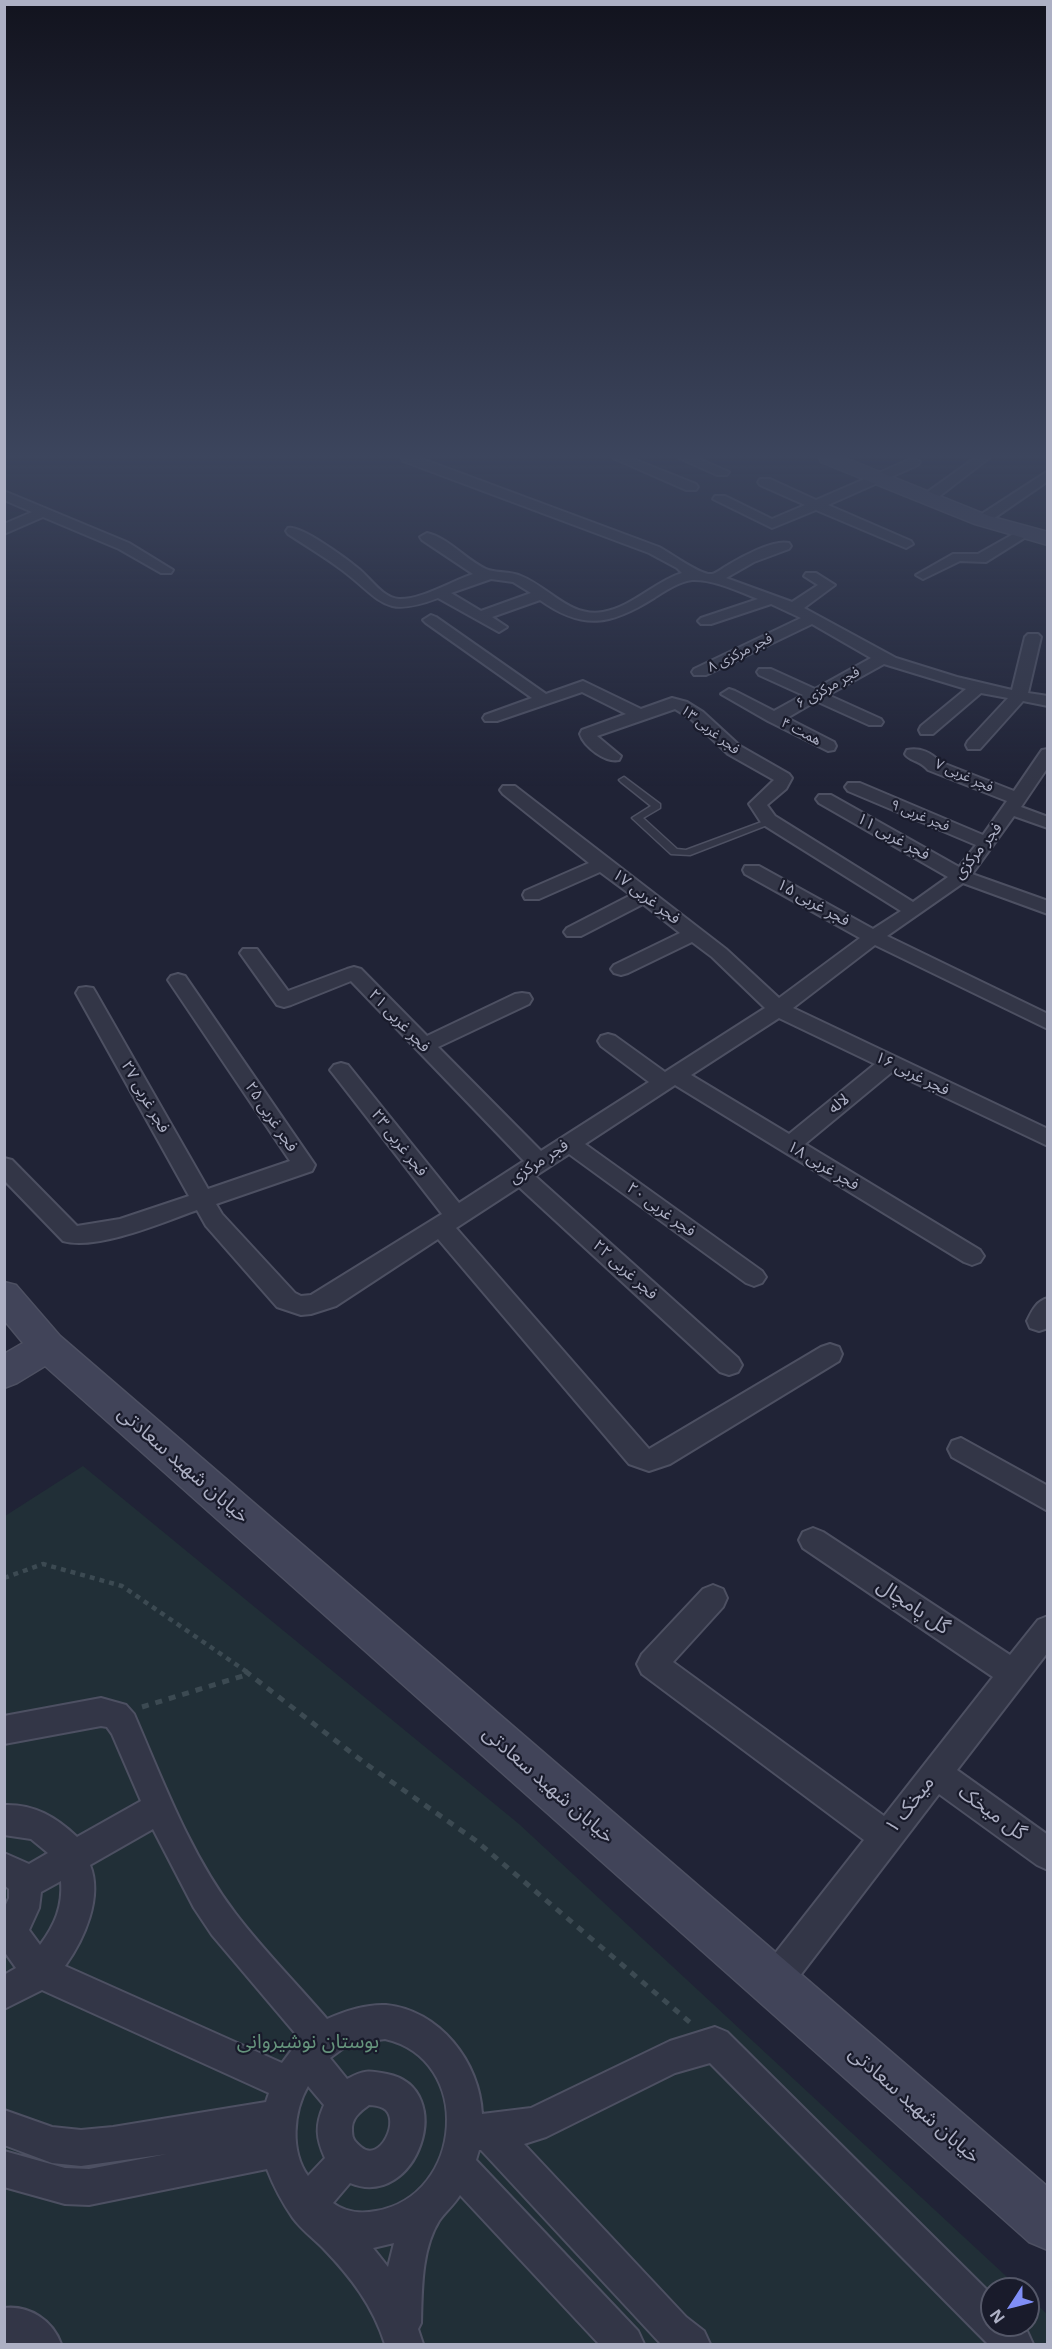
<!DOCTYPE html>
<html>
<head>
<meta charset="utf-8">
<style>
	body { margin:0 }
	#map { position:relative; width:1052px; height:2349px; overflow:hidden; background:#202336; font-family:"Open Sans",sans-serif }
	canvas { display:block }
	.frame { position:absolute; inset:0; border:6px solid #adb0c4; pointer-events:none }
	.north { position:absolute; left:980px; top:2277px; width:60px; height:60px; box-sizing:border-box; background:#191b2b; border:2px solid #545768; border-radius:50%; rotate:234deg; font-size:16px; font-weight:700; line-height:24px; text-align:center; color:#adb0c4 }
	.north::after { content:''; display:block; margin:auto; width:21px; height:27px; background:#7f8ef6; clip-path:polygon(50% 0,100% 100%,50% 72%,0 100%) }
</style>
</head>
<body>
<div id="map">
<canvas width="1052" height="2349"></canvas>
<div class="frame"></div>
<div class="north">N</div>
</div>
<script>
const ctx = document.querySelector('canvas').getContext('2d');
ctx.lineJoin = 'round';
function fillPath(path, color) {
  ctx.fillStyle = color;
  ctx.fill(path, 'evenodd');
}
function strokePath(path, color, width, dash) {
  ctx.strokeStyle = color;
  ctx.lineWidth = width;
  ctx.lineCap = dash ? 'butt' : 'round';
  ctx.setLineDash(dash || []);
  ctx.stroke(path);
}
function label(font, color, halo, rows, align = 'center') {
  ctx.font = font + ' "Open Sans","Noto Sans Arabic",sans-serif';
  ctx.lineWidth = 4.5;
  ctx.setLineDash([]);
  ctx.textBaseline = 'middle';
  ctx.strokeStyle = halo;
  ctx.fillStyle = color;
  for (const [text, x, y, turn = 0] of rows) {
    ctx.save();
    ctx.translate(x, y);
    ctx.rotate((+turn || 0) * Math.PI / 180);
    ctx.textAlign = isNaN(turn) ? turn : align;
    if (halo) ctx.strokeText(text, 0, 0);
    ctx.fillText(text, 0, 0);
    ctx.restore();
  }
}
fillPath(new Path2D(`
	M83,1466L519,1824L1020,2289H992V2325H1028V2296L1048,2315L1047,2344H5V1516Z`), '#212f37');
const lane = new Path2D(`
	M624,777L660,804V808L643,818L677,849L686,850L767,820H773L775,822L690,855L671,854L632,818L651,806L621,782L619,780Z`);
const street = new Path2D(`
	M402,458H420L659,547C671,553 701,576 712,574C717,573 724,567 728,565C741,557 774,539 789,543L791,546L789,549L754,562L726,578L792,602L818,585L804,576L806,573H816L835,585L804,608L896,658L957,677L1012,690L1025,637L1028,634H1038L1041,637L1028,693L1048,696V706L1023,701L980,749H968L966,745L968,741L1008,698L981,693L933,734H921L919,730L921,726L966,689L884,664L828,695L881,719L883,722L881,725H869L816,701L787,718L834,742L836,746L834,750L828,751L768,721L721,694L729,689L735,691L774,711L803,695L759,675L757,672L759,669H771L815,689L871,658L812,624L706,675H694L692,672L694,669L801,618L771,604L711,624H701L698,621L701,618L758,599C738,591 713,579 692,580C678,582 665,591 654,598C611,625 583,631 540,600L492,617L507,627L499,632L438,598C383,619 382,600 342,570C325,557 306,546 288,534L286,531L288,528C301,525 347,559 359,569C371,579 383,598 399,599C421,600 452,581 473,574L422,540L420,537L427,533C449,538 466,560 486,569C493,573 510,571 521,576C549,587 570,618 603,612C632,607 654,582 682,573L677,568L649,553L403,461ZM491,579L513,582L531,593L481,611L451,593Z
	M613,458H631L696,484L698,487L696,490H686Z
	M679,458H697L729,472L727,475H717Z
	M913,458L920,462L918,465L828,505L911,541L913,544L906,548L816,510L772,528L713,499L715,496H725L772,519L805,505L760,485L758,482L760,479H770L816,500Z
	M975,458H989L932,502H922L920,499L922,496Z
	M1048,471V481L987,523H977L975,520L977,517Z
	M4,491L129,543L173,570L171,573H161L119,549L43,517L4,534V524L32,512L4,500Z
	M1024,528L1029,529L1031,532L1029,535L986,562L960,561L923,579L916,575L953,554H978Z
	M431,615L436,617L546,694L583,681L641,709L672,698L687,702L703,712L740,746L789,774L792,778L786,789L767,805L775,816L913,902L948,877L819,803L816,799L819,795H831L959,867L976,845L848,791L845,787L848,783H860L983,835L1007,801L928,770C920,760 909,761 905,754L907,750C920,747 932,753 940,762L1014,791L1042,750L1048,749V767L1021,807L1048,817V828L1014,816L972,874L1048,901V914L963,883L887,936L1048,1014V1029L875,945L793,1008L1048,1129V1146L892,1072L805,1144L980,1250L984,1256L980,1262L972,1265L964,1262L675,1085L585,1144L762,1271L766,1277L762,1283L754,1286L746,1283L569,1154L535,1176L738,1358L742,1365L738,1372L729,1375L720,1372L519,1187L456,1228L649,1449L821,1347L830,1344L839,1347L842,1354L839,1361L670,1464L649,1471L629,1464L438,1239L336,1306L311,1314L301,1315L277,1307L206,1226L197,1210C164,1222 96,1251 63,1241L4,1180V1158L12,1160L77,1226L120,1219L189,1196L76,993L79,988L86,987L93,988L96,993L208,1189L290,1161L168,980L171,976L178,974L185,976L315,1165L312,1171L216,1204L222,1214L295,1293L301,1296L311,1295L442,1214L334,1075L330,1070L334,1065L341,1063L348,1065L459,1203L524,1161L351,981L291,1005L284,1007L277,1005L240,953L243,949H257L288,991L347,969L354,967L361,969L427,1036L515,994L522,993L529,994L532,999L529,1004L438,1047L541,1151L649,1082L601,1046L598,1041L601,1036L608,1034L615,1036L665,1072L765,1008L712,957L692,942L628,973L621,975L614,973L611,969L614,965L680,933L643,904L581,936H567L564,932L567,928L631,895L600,872L539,899H525L523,895L525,891L589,863L503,794L500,790L503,786H515L726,949L779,998L860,938L745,874L743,870L745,866H759L873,929L901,911L762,824L749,804L774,780L728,754L691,719L675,709L597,736L621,756L619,760C606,763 584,747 580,734L582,730L626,714L582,692L497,721H485L483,718L485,715L532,698L426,623L423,620ZM779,1018L875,1064L789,1134L691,1075Z
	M1048,1298V1328L1039,1331L1030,1328L1027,1321C1032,1311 1036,1301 1048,1298Z
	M961,1438L1048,1486V1511L952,1457L948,1449L952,1441Z
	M813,1528L823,1532L1010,1655L1038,1620L1048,1616V1652L957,1770L1048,1835V1870L1037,1865L939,1794L786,1994L774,1999L762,1994L757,1982L762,1970L864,1840L642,1674L637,1664L642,1654L703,1589L713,1585L723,1589L727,1598L723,1607L673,1662L884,1816L993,1677L803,1548L799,1540L803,1532Z
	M101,1698L126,1705L134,1714C163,1781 190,1854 235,1913C263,1950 297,1984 327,2019C345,2011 366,2004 386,2005C439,2010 480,2062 482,2114L531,2108L670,2041L715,2027L727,2032L992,2295V2325H1022L1027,2331L1033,2344H988L710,2063L675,2073L546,2137L524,2144L686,2317L704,2331L710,2344L660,2343L481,2150H479L476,2160L638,2331L644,2344H599L460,2195C454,2205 445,2212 439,2221C421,2250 422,2291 421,2323L418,2329L423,2344H385C373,2306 351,2277 323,2248C313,2238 301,2229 293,2218C282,2202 274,2187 267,2169L89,2205L65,2204L4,2187V2151L65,2168L89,2169L167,2154L81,2166L52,2163L4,2145V2110L52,2127L81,2130L113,2127L266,2102L269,2093L42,1990L4,2009V1975L16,1968L4,1951V1909L9,1898V1889L4,1885V1853L29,1864L48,1853L31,1839L4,1835V1805C34,1804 56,1817 77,1837L141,1801L112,1734L107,1727L101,1726L4,1744V1716ZM153,1829L194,1908L212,1935L300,2039L282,2063L65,1966C84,1940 103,1897 90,1865ZM61,1881C63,1906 55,1925 40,1945L29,1930L39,1908L41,1892ZM385,2039C474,2059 464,2196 376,2211C361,2214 345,2212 333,2203L350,2183C417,2211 459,2088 387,2074C368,2070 364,2070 347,2079L330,2058L349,2044ZM308,2086L324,2105C315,2125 316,2138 325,2158L308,2176C290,2151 293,2112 308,2086ZM369,2105C373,2105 379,2106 383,2108C402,2118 380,2164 361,2147C355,2142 352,2139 352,2131C351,2119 359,2112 369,2105ZM394,2243L388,2267L373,2248Z
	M4,2308C30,2305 53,2321 61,2344H4Z`);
const secondary = new Path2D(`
	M819,458H845L989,516L1048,532V545L975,524L821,462Z
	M4,1282L16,1285L60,1336L1048,2187V2250L1029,2242L45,1366L17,1383L4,1388V1354L23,1343L4,1320Z`);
strokePath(lane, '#4d5062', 3);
strokePath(street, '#4d5062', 4);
strokePath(secondary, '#4d5062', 3);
strokePath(new Path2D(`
	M4,1578L43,1564L122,1586L247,1672`), '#3c4a52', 4.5, [5, 5]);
strokePath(new Path2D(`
	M245,1671L366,1764L475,1840L692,2024
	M142,1707L249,1674`), '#3c4a52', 5, [7, 7]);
fillPath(lane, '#333647');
fillPath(street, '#333647');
fillPath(secondary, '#414459');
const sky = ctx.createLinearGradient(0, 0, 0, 787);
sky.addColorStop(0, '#12131e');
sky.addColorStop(0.58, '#3c455d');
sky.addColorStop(1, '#3c455d00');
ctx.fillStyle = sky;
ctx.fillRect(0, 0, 1052, 787);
label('14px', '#adb0c4', '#191b2b', [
	["فجر مرکزی ۸",740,653,-26],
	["فجر مرکزی ۶",828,688,-29],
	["فجر غربی ۱۳",710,730,38],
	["همت ۴",801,732,28],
	["فجر غربی ۷",964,776,24],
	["فجر غربی ۹",920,816,22]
]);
label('16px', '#adb0c4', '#191b2b', [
	["فجر غربی ۱۱",893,837,29],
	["فجر مرکزی",978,851,-51],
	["فجر غربی ۱۷",646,897,37],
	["فجر غربی ۱۵",813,903,29],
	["فجر غربی ۲۱",399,1021,46],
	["فجر غربی ۱۶",912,1074,26],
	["فجر غربی ۲۷",145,1097,60],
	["لاله",839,1104,-40],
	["فجر غربی ۲۵",271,1117,56],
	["فجر غربی ۲۳",399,1143,52],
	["فجر مرکزی",539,1162,-33],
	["فجر غربی ۱۸",823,1166,31],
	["فجر غربی ۲۰",661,1210,36],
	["فجر غربی ۲۲",625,1270,42]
]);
label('20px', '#adb0c4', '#191b2b', [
	["خیابان شهید سعادتی",183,1465,41],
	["گل پامچال",913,1607,34],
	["خیابان شهید سعادتی",548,1785,41],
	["میخک ۱",910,1805,-52],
	["گل میخک",992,1813,36],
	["خیابان شهید سعادتی",914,2105,41]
]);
label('20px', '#65937c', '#191b2b', [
	["بوستان نوشیروانی",308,2042]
]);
</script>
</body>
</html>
